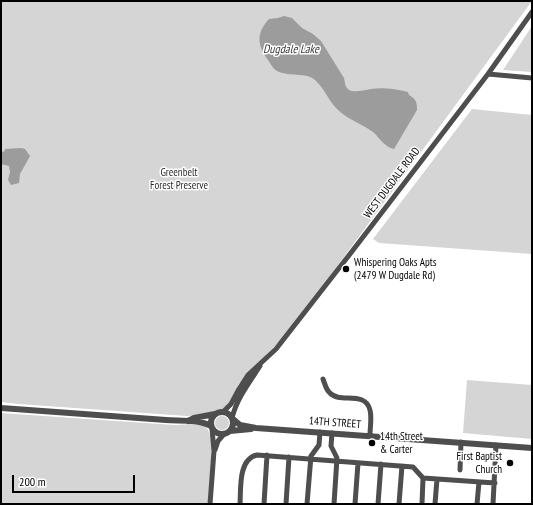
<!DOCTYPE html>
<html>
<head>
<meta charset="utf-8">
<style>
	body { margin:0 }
	#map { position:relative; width:533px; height:505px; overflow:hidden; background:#fff; font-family:"PT Sans Narrow",sans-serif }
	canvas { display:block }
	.frame { position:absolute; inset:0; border:2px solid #000; pointer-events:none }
	.scale { position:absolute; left:12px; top:475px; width:123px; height:18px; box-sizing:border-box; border:2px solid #000; border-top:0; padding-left:5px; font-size:12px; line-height:14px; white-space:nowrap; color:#000; -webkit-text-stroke:3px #fff; paint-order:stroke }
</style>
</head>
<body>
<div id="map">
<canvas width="533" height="505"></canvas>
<div class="frame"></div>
<div class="scale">200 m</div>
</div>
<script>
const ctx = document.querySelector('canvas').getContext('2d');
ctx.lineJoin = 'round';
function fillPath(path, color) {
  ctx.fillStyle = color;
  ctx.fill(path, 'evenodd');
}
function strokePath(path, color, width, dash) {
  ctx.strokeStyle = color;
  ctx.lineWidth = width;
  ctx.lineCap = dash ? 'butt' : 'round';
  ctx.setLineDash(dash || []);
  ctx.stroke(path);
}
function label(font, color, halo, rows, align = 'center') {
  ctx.font = font + ' "PT Sans Narrow",sans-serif';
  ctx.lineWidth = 3;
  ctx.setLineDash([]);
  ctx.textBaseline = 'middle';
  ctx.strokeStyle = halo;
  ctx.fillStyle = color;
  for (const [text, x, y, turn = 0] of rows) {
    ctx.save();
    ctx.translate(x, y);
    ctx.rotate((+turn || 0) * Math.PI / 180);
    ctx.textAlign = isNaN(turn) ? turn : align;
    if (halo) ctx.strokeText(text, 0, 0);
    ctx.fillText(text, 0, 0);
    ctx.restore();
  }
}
fillPath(new Path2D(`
	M1,1H532L291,329L239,384L227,407L222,410L202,415L187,416L19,404L1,402Z
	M532,26V72L503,70Z
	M472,109L532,115V254L379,243L373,239Z
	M467,380L532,385V439L463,433Z
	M1,413L174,425C183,425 196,422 204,426C218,432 209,490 208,504H1Z
	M215 423a7 7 0 1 1 14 0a7 7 0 1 1-14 0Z`), '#d5d5d5');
fillPath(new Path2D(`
	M284,16L292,18L302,28L313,34L321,41L344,78C345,83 345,87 349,90C355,93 364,90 371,89C383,87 396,89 408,92L409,95C416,99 417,102 417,110L394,149C384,147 380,138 373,132C361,123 348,120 337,109C329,101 324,88 315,80C307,72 288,77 277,71C273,69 271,64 268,60C257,45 256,33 269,19L278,18Z
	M21,148L25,149L30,156L20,174L19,183L11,185L8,180L10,172L9,166L1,164V151L4,152L5,149Z`), '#9c9c9c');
strokePath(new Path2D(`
	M488,74L532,78
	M323,379C325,384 326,390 330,393C340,404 365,390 370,410C372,418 370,427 370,435
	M223,412L231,404L239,389L248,375L276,349L350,254L488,74L532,12
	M232,418C237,398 249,383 260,366
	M332,433L331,446L337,458L334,504
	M215,450L218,441L224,434
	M460,470L461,442
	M423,478L495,483
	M210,504L214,451L212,429
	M240,504C241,489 238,459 257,455L413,467L423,478L422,504
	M264,504L267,455
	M286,504L289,457
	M307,504L311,456L319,445L320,432
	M355,504L358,463
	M378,504L381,464
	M399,504L402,466
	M435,504L437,479
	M477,504L479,482
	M493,504L496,445`), '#4e4e4e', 5);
strokePath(new Path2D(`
	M1,408L166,420C181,421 198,419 211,426
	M211 423a11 11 0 1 1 22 0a11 11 0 1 1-22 0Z
	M233,419L240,425L256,428L532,448
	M188,421L194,418L215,414
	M230,431L251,429`), '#4e4e4e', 6);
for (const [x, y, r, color] of [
	[346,269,4,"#000"],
	[372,443,4,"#000"],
	[510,463,4,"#000"]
]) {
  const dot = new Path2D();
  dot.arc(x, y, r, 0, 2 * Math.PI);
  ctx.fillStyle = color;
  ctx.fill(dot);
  strokePath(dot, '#fff', 1.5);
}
label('11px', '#2c2c2c', '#fff', [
	["Greenbelt",179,173],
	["Forest Preserve",179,186]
]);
label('11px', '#000', '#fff', [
	["WEST DUGDALE ROAD",392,183,-53],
	["14TH STREET",335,423,4]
]);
label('11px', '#000', '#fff', [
	["Whispering Oaks Apts",354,263],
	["(2479 W Dugdale Rd)",354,276],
	["14th Street",380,437],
	["& Carter",380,450],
	["First Baptist",502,457,"right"],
	["Church",502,470,"right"]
], 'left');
label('italic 12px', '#3d3d3d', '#fff', [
	["Dugdale Lake",291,50]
]);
</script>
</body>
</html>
